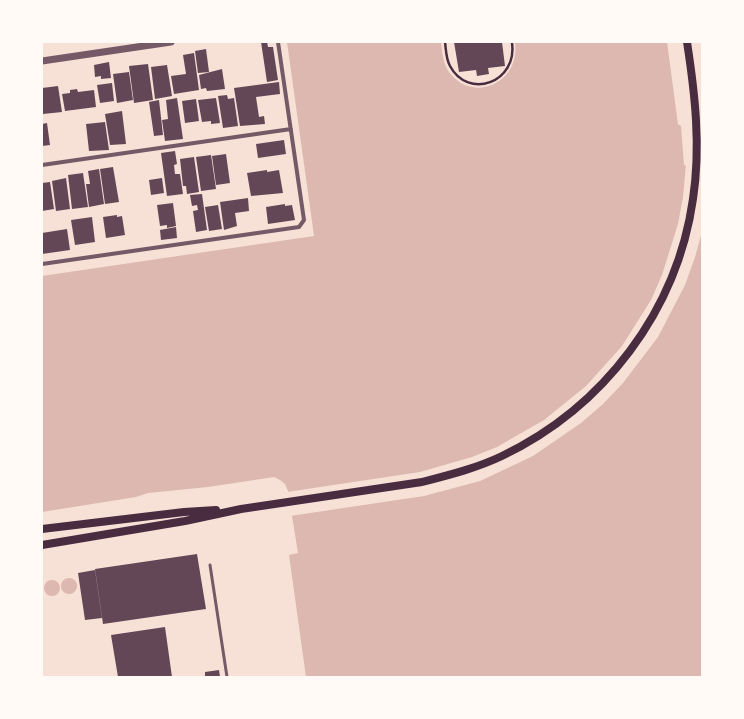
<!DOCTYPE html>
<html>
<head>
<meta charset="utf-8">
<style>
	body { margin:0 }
	#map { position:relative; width:744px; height:719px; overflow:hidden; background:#f7e1d7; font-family:"PT Sans",sans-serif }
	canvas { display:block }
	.frame { position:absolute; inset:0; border:43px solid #fffaf5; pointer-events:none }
</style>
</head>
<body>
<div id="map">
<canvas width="744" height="719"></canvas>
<div class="frame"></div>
</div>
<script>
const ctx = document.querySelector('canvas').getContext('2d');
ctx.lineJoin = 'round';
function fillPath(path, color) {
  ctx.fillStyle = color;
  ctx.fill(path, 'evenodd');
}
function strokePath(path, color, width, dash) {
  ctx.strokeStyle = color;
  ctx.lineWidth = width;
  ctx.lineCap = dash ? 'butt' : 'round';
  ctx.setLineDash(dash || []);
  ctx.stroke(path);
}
fillPath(new Path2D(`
	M287,42H441C442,51 443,61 447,69C469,105 521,85 515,42H667L678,124L681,126L684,165L702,169V677H306L289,555L298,553L288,491L285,484L280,480L274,477L208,487L148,493L136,497L42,512V276L314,236Z
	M61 586a8 8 0 1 1 16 0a8 8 0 1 1-16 0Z
	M44 588a8 8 0 1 1 16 0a8 8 0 1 1-16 0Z`), '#dcb8b0');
fillPath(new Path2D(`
	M686,164L702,167V232L695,257L685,285L658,337L623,383L603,404L581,423L533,456L480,481L424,496L290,516L287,492L420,472L472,457L497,447L544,420L586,386L622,346L651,300L662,275L678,224L683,197Z`), '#f7e1d7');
fillPath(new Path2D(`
	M261,42H267L268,47H273L278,80L267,82Z
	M454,42H502L505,66L488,68L489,74L477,76L476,70L459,72Z
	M206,49L209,72L198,73L195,51Z
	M194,53L199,90L174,94L171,76L186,74L183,55Z
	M109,62L111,78L101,79V76L95,77L94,65Z
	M148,64L153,100L134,103L129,66Z
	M167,65L172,96L155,99L151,67Z
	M222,69L225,89L207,91L206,88L201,89L199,75Z
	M129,72L133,100L117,103L113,74Z
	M279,82L280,94L256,97L259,117L264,116L265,124L240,126L234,88Z
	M112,83L114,101L100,103L97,85Z
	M58,86L62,112L43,114L42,88Z
	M77,89L78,92L94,90L96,107L65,111L62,94L70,93V90Z
	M227,95L228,99L234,98L238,126L223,128L218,96Z
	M177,98L183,139L165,141L162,120L168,119L166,100Z
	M216,98L220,123L211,124V121L202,122L198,100Z
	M196,99L199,121L185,123L182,101Z
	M159,100L163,135L154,136L149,102Z
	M122,111L126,144L110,145L105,114Z
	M105,122L109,150L89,151L86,124Z
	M47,123L50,145L42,146V124Z
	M284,140L286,154L258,158L256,144Z
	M175,151L177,164L174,165L175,174H180L183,194L167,196L161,153Z
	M226,154L230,183L216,185L212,156Z
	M211,155L216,189L201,191L196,157Z
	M194,157L199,192L187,194L186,186H183L180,159Z
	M113,167L119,202L105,204L100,169Z
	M99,169L104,204L89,207L86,184H90L88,171Z
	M267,170V172L279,170L283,193L251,196L247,173Z
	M83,173L88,207L72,209L68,175Z
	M66,178L70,209L56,211L52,181Z
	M162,178L164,193L151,195L149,180Z
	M50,182L54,209L42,211V183Z
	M202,194L207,230L196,232L193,211L198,210L197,205L192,206L190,195Z
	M248,198L249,211L235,213L237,226L224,230L220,202Z
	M173,203L176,226L167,228V225L160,226L157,205Z
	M285,204V206L292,205L295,220L268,224L266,207Z
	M218,205L222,229L209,231L205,207Z
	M117,215V217L122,216L125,235L106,238L103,217Z
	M92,217L95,242L75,245L71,220Z
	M176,227L177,238L161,240L160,230Z
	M67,229L70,250L42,254V233Z
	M197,554L206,609L103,624L95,569Z
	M95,570L102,618L85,620L78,573Z
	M165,627L172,677H118L111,635Z
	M219,670L220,677H205V672Z`), '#644757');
strokePath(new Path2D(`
	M445,42C446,50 446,59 450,66C468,100 518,83 512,42`), '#4a2c40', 2.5);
strokePath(new Path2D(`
	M210,565L227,677`), '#755966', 3);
strokePath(new Path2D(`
	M42,165L291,129
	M42,264L299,227L304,220L278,42`), '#755966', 4);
strokePath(new Path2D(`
	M42,61L171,42`), '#755966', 7);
strokePath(new Path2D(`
	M42,529L184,512L216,510
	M42,545L185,521L241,509L422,482C449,475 477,468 502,456C604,407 677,311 693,199C701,146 695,94 687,42`), '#4a2c40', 8);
</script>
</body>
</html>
